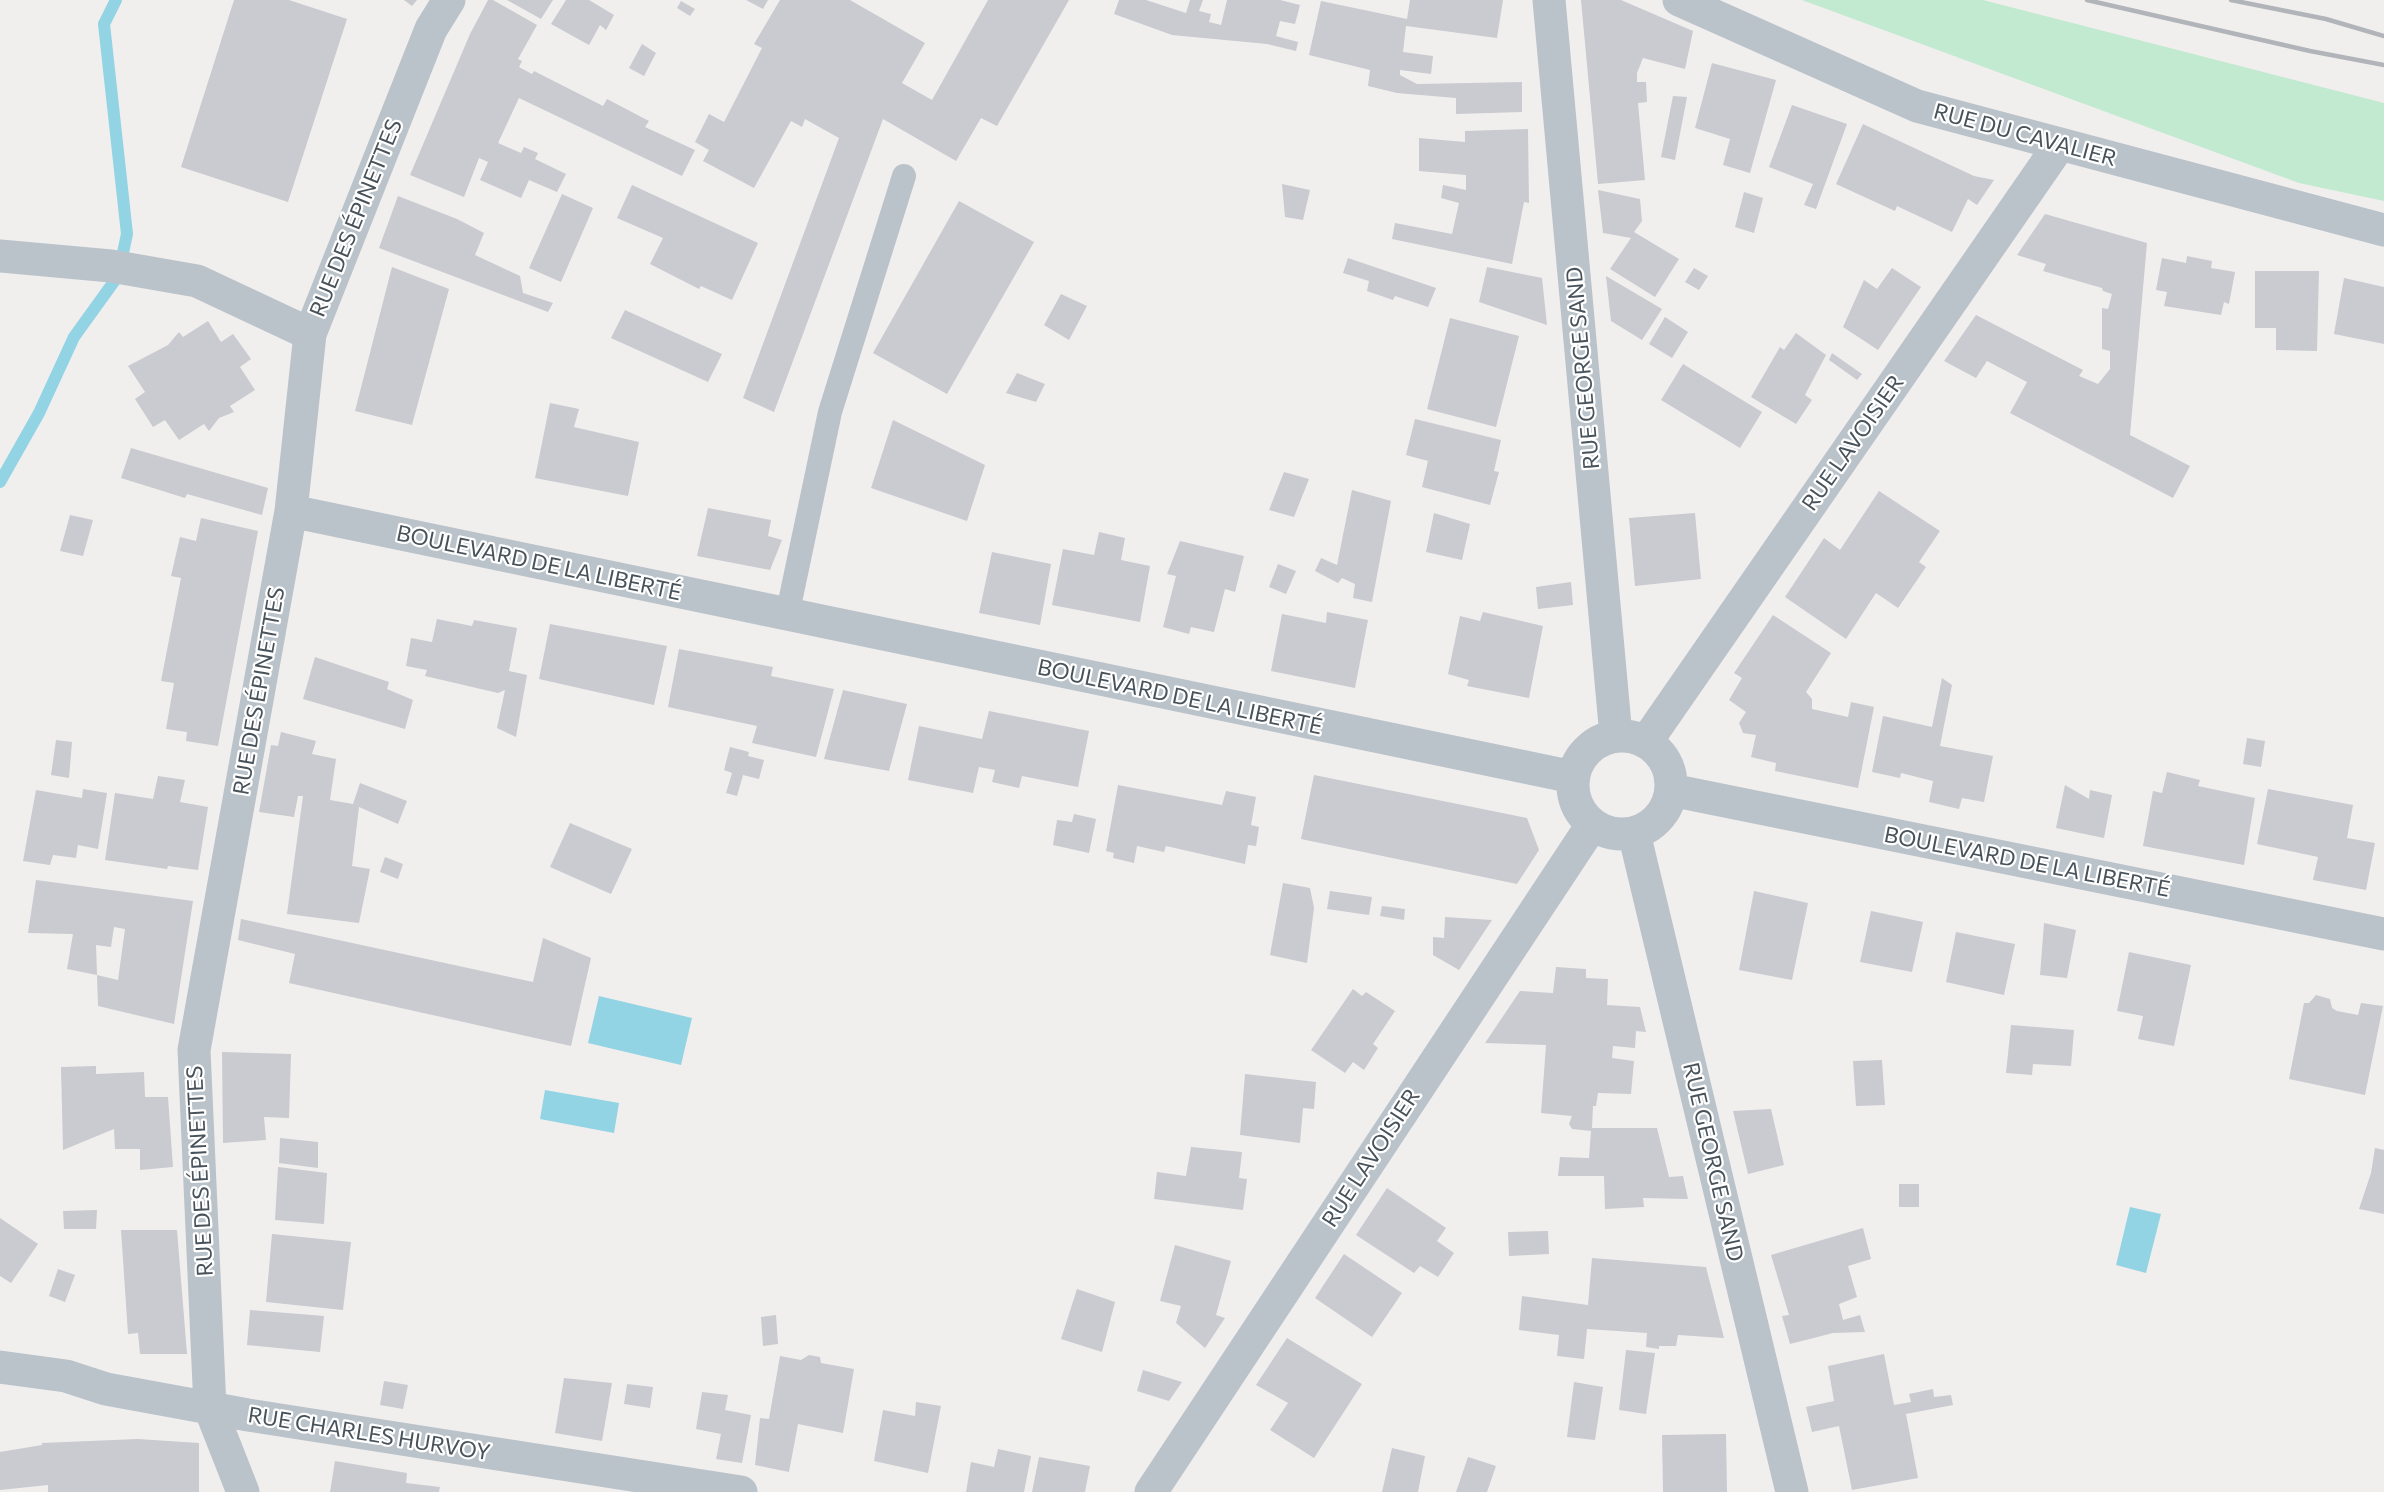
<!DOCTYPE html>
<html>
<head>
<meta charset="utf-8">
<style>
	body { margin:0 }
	canvas { display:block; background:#f1eeee }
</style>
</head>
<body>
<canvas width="2384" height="1492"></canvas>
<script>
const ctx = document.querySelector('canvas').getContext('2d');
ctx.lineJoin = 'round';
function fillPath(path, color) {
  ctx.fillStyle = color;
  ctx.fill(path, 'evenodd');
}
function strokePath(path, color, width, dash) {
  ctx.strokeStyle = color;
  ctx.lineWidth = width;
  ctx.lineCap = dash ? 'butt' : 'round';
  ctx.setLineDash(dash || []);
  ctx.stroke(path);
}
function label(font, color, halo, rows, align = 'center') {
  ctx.font = font + ' Commissioner,sans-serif';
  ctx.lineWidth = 4.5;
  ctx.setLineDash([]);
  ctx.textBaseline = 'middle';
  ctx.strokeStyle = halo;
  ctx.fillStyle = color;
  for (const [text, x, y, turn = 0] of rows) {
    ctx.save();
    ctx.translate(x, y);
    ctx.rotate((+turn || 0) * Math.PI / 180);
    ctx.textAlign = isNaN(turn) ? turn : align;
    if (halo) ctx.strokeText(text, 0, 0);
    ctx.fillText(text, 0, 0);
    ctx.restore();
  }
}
fillPath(new Path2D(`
	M1802,0H1983L2384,103V201L2299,183Z`), '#c1ead0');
fillPath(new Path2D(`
	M599,996L692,1018L681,1065L588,1043Z
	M545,1090L619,1103L614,1133L540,1119Z
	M2130,1207L2161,1214L2146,1273L2116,1265Z`), '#92d4e3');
strokePath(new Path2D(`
	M0,482L39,413L74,337L118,276L127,234L104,24L116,0`), '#92d4e3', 12);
fillPath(new Path2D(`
	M234,0H289L347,19L288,202L181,167Z
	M404,0H417L412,6Z
	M488,0H493L537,25L518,59L522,61L519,67L532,74L534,71L603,106L607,99L649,121L645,127L695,150L682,176L519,98L498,143L521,153L524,147L538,153L535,159L566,174L557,192L529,180L521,198L480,180L488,162L479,158L464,197L410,175L470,34Z
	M507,0H553L541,19Z
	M566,0H589L614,15L606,30L600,25L589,45L551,24Z
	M746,0H768L763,9Z
	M780,0H850L925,43L902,83L932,100L988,0H1069L997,126L981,118L956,161L883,119L774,412L743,398L839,138L805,119L802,127L791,121L754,188L703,161L709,150L695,142L709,114L724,122L762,48L754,44Z
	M1119,0H1146L1186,13L1190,0H1203L1199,11L1211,14L1209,22L1221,25L1227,0H1280L1300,5L1295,24L1280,21L1276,36L1298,42L1296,51L1267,44L1172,35L1114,14Z
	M1410,0H1503L1497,38L1406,26L1403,52L1433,56L1431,74L1400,70V75L1417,84L1522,82V112L1456,114V98L1397,93L1368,86L1370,70L1309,55L1321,1L1407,19Z
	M1581,0H1621L1693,31L1685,69L1643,58L1637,73V82H1646L1647,102L1638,103L1645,180L1598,184Z
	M681,1L695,9L690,16L677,8Z
	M642,44L656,53L644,76L629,68Z
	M1712,63L1776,80L1750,173L1723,165L1730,139L1695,128Z
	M1673,96L1687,97L1675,160L1661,157Z
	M1792,105L1847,124L1816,209L1804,205L1813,184L1769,167Z
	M1863,124L1974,176L1994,180L1977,205L1968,199L1952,232L1897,206L1895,211L1836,184Z
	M1528,129L1529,203L1524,202L1512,264L1392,239L1395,223L1452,234L1459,203L1441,198L1443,185L1466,190V175L1419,171V138L1465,142V131Z
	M1282,184L1310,190L1303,220L1285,217Z
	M632,185L758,243L732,300L701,286L699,289L650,264L663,238L617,218Z
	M1598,190L1640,199L1642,221L1634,232L1679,259L1655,297L1610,269L1631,238L1603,233Z
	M1744,192L1763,198L1754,233L1735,227Z
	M562,194L593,208L561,282L529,268Z
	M398,196L457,219L484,233L475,255L520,276L523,293L553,303L548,312L379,248Z
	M959,201L1034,242L947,394L873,353Z
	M2045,214L2147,243L2130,435L2190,466L2173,498L2010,413L2027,382L1987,361L1976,378L1944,361L1976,315L2083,370L2079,376L2098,384L2110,369V351L2102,349V308L2108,309L2112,294L2103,291L2102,288L2043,271L2046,264L2017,255Z
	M2187,256L2212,261L2211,268L2235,272L2229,304L2224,302L2221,315L2164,306L2167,292L2156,290L2162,258L2186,263Z
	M1348,258L1436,288L1428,307L1395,296L1393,300L1367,291L1369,281L1343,273Z
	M392,267L449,289L412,425L355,411Z
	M1487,267L1542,278L1547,325L1479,302Z
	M1694,268L1708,276L1699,290L1685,282Z
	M1892,268L1921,287L1878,350L1843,327L1864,280L1877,289Z
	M2255,271H2319L2317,351L2276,350V328H2255Z
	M1606,276L1662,309L1642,340L1611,321Z
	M2344,278L2384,287V344L2334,334Z
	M1061,294L1087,306L1069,340L1044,325Z
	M625,310L722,354L708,382L611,338Z
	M1665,317L1688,332L1672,358L1649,344Z
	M1450,318L1519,336L1496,427L1427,409Z
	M208,321L221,342L233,334L251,359L240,367L255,390L230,406L234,412L219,418L209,431L204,424L179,440L165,420L153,427L135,399L145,392L128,366L168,345L179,332L183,337Z
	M1796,333L1826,355L1805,395L1812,400L1796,424L1751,397L1780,347L1784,350Z
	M1832,353L1862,374L1857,380L1829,360Z
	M1683,364L1762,412L1740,448L1661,400Z
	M1017,373L1045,384L1036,402L1006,393Z
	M550,403L579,409L574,427L639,442L628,496L535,478Z
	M1415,419L1501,440L1494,471L1499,472L1490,505L1422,487L1428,461L1406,455Z
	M893,420L985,465L967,521L871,488Z
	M131,448L268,488L262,515L187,494L185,498L121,478Z
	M1284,472L1309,479L1294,517L1269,510Z
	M1352,490L1391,501L1372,602L1353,598L1355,584L1342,578L1338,583L1315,571L1321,558L1337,565Z
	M1879,491L1940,531L1919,562L1926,567L1898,608L1876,593L1846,639L1785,597L1824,538L1840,550Z
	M708,508L771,520L768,536L782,540L770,570L697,556Z
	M1434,513L1470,524L1462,560L1426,552Z
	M1695,513L1701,579L1635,586L1629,518Z
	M70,515L93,520L83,556L60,551Z
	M201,518L258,531L218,746L186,741L187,732L166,729L174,683L161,681L181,578L171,576L180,537L196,541Z
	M1099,532L1125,538L1121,560L1150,566L1140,622L1052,605L1063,549L1094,555Z
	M1180,541L1244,556L1235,592L1225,589L1214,632L1191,627L1189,634L1163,627L1176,576L1167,574Z
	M992,552L1051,564L1040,625L979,613Z
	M1278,564L1296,571L1286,594L1269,587Z
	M1571,582L1573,605L1538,609L1536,587Z
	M1327,612L1368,620L1355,688L1271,671L1282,614L1326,623Z
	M1483,612L1543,626L1529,698L1467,686L1469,680L1448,674L1460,616L1480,621Z
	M1773,615L1831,653L1806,692L1812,699V709L1848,717L1851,702L1874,707L1858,788L1775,771L1776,763L1751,757L1756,735L1743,733L1739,723L1746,712L1729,700L1742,678L1734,673Z
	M437,619L472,626L474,620L517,628L509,671L527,675L516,737L497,728L505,690L498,693L425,676L427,670L406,666L411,638L432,642Z
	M550,624L667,646L654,705L539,679Z
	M679,649L773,667L771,676L834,689L816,757L752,743L757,726L668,707Z
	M315,657L389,682L387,689L413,700L405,729L303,699Z
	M1942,678L1952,685L1940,746L1993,756L1984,802L1962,798L1959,809L1929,802L1933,781L1901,773L1900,778L1872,772L1883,716L1932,727Z
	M843,690L907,704L889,771L824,759Z
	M989,711L1089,731L1078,787L1022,776L1019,788L992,782L995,770L979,767L973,793L908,780L919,726L982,739Z
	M281,732L316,741L312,754L336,759L330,800L353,804L360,783L407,801L398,824L359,807L352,866L370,869L359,923L287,914L303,796H298L294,817L259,812L271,745L278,746Z
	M2247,738L2265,741L2261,767L2243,764Z
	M56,740L72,742L69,778L51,775Z
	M730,747L749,752L748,756L764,760L759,779L743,775L737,796L726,793L732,773L724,770Z
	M2167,772L2200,780L2198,786L2255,798L2244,865L2143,846L2153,791L2162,793Z
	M1314,775L1527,818L1539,850L1517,884L1301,839Z
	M158,776L185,780L180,802L208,807L198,870L168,866L167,869L105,860L115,793L153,799Z
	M1118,785L1222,805L1226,791L1256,797L1251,825L1259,827L1256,846L1248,845L1245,864L1166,846L1164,852L1137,846L1134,863L1113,858L1114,853L1106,851Z
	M2065,785L2089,799L2090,790L2112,795L2104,838L2056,828Z
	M83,789L107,793L98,849L78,845L76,858L53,855L50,865L23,861L36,790L82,798Z
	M2268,789L2353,805L2347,838L2375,843L2366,890L2313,880L2318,857L2257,844Z
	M1074,814L1096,819L1089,853L1053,845L1057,820L1072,822Z
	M570,823L632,849L611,894L550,867Z
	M385,857L403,864L398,879L380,872Z
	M36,880L193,901L174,1024L98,1006L97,975L118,980L125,929L114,927L111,947L96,945L97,975L67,969L73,934L28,933Z
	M1283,883L1310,888L1314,908L1307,963L1270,955Z
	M1330,891L1372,897L1369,915L1327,909Z
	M1754,891L1808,903L1792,980L1739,970Z
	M1382,906L1405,909L1404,920L1380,916Z
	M1871,911L1923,922L1912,972L1860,962Z
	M1445,917L1492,920L1459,970L1433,955V937L1444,938Z
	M241,919L533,982L543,938L591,958L571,1046L289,983L295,954L238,940Z
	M2044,923L2076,930L2067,978L2040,975Z
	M1956,932L2015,944L2004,995L1946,982Z
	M2129,952L2191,965L2174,1046L2138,1039L2143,1016L2117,1011Z
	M1556,967L1586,969V978L1608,979L1607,1005L1640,1007L1646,1032L1636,1031L1635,1048L1613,1046L1612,1058L1634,1061L1631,1094L1598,1093L1596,1106H1593L1592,1128H1657L1669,1177L1683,1176L1688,1199L1643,1198L1644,1207L1605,1209L1604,1176H1558L1560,1157L1589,1158L1591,1131L1572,1129L1569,1124L1572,1116L1541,1113L1546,1045L1485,1043L1520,991L1553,993Z
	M1353,989L1362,996L1366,992L1395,1011L1373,1044L1378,1048L1364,1070L1353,1062L1345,1073L1311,1050Z
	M2316,995L2330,999L2332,1008L2337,1011L2358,1015L2361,1003L2383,1006L2365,1095L2289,1079L2304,1003H2309Z
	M2011,1025L2074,1030L2071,1066L2033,1064L2032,1075L2006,1073Z
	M222,1052L291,1054L289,1118L264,1117L266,1140L223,1143Z
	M1882,1060L1885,1105L1856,1106L1853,1061Z
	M96,1066V1074L144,1072L145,1097H168L173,1167L140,1170V1149H115L114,1129L63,1150L61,1067Z
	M1245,1074L1316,1082L1314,1109L1303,1108L1300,1143L1240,1135Z
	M1771,1109L1784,1165L1748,1174L1733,1111Z
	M280,1138L318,1142V1168L279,1163Z
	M1191,1147L1242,1152L1239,1178L1247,1179L1243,1210L1154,1199L1157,1172L1186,1176Z
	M2375,1148L2384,1150V1214L2359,1209L2371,1173Z
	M278,1167L327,1173L324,1224L275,1220Z
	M1899,1184H1919V1207H1899Z
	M1387,1188L1446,1228L1437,1241L1454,1253L1438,1277L1420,1266L1414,1273L1356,1235Z
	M97,1210L96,1229H64L63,1211Z
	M0,1218L38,1244L11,1283L0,1276Z
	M1863,1228L1871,1259L1848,1266L1857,1297L1839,1304L1843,1320L1860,1315L1865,1332L1833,1333L1790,1344L1782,1316L1789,1315L1771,1255Z
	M121,1230H177L187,1354H140L138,1333L128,1334Z
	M1548,1231L1549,1254L1509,1256L1508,1232Z
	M272,1234L351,1242L343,1310L266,1302Z
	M1175,1245L1231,1261L1216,1315L1225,1318L1205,1348L1176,1323L1181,1306L1160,1301Z
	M1344,1254L1402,1293L1372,1337L1315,1298Z
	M1592,1258L1706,1267L1724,1338L1678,1335L1676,1346H1659V1349L1646,1347L1647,1333L1587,1329L1584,1359L1557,1356L1559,1335L1519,1330L1522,1296L1588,1305Z
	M58,1269L75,1275L65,1302L49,1296Z
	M1077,1289L1115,1302L1102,1352L1061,1339Z
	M250,1310L324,1316L320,1352L247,1345Z
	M776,1315L778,1344L763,1346L761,1317Z
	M1287,1338L1362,1384L1314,1458L1270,1430L1288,1403L1256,1385Z
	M1626,1350L1655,1353L1646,1414L1619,1410Z
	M1884,1354L1894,1405L1911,1402L1909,1394L1933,1389L1934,1397L1951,1395L1953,1405L1906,1414L1918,1478L1852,1490L1839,1426L1812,1432L1806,1407L1834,1401L1828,1366Z
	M809,1355L820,1357L821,1363L854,1369L843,1433L798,1424L789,1472L755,1465L760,1418L769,1419L780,1356L801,1360Z
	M1143,1370L1182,1382L1169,1401L1137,1391Z
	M564,1378L612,1383L602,1441L555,1433Z
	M384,1381L408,1385L403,1409L380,1405Z
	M1574,1382L1603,1387L1595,1440L1567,1437Z
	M627,1384L653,1387L650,1408L624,1404Z
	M702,1392L728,1395L725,1410L751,1415L742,1463L716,1459L721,1434L696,1429Z
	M916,1402L941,1406L928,1473L874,1461L883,1410L915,1416Z
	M1726,1434L1727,1492H1663L1662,1435Z
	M138,1439L199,1443V1492H48V1485L0,1490V1452L42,1445V1443Z
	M1392,1448L1425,1456L1418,1492H1382Z
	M998,1449L1031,1456L1024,1492H966L971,1462L994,1467Z
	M1039,1457L1090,1466L1085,1492H1032Z
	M1468,1457L1496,1466L1487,1492H1456Z
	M335,1461L407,1473L406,1483L440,1487L439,1492H330Z`), '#c9cbd0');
strokePath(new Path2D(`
	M787,616L830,412L904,176`), '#bbc3ca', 24);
strokePath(new Path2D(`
	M0,256L111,266L197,281L310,334`), '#bbc3ca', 33);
strokePath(new Path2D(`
	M1549,0L1616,736
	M1679,0L1917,106L2384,230
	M291,511L1573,777
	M1573 785a49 49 0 1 1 98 0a49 49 0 1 1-98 0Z
	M1646,742L2060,144
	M1671,790L2384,934
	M1634,833L1792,1492
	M0,1367L66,1376L106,1389L248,1415L741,1492
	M243,1492L210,1408L194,1050L291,511L310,334L431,29L449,0
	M1151,1492L1592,825`), '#bbc3ca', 33);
strokePath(new Path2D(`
	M2087,0L2310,51L2384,65
	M2231,0L2326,19L2384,36`), '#b1b4b8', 4.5);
label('22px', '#48525a', '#fff', [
	["RUE DU CAVALIER",2025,135,15],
	["RUE DES ÉPINETTES",356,218,-68],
	["RUE GEORGE SAND",1583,368,-95],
	["RUE LAVOISIER",1853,443,-55],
	["BOULEVARD DE LA LIBERTÉ",539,563,12],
	["RUE DES ÉPINETTES",259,691,-80],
	["BOULEVARD DE LA LIBERTÉ",1180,697,12],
	["BOULEVARD DE LA LIBERTÉ",2027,862,11],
	["RUE LAVOISIER",1371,1158,-57],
	["RUE GEORGE SAND",1713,1162,77],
	["RUE DES ÉPINETTES",200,1171,-93],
	["RUE CHARLES HURVOY",369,1434,9]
]);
</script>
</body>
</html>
